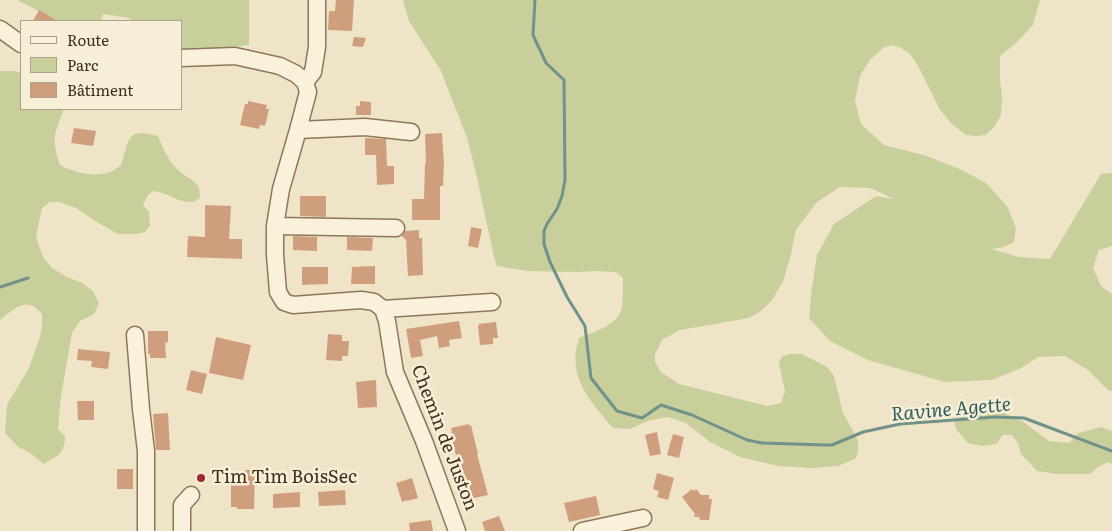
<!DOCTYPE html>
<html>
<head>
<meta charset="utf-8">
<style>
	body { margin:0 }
	#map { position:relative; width:1112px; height:531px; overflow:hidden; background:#f0e4c8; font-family:Literata,serif }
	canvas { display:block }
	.legend { position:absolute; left:20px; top:20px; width:162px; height:90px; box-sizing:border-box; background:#f7eed8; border:1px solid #ada18e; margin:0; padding:6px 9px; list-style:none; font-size:15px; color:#3d2e20 }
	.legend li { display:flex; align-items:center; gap:10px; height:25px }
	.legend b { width:25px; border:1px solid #ada18e }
</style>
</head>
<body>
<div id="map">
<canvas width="1112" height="531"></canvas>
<ul class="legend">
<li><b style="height:6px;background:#faf1dc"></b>Route</li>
<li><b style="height:14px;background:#c9cf9b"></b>Parc</li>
<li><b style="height:14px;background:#cf9f7d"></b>Bâtiment</li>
</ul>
</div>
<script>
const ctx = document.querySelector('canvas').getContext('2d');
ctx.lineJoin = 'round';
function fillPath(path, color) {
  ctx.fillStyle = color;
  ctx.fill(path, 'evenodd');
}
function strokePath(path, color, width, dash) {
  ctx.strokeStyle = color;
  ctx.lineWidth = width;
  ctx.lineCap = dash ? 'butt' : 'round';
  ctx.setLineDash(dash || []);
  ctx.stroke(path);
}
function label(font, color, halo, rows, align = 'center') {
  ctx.font = font + ' Literata,serif';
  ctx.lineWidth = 5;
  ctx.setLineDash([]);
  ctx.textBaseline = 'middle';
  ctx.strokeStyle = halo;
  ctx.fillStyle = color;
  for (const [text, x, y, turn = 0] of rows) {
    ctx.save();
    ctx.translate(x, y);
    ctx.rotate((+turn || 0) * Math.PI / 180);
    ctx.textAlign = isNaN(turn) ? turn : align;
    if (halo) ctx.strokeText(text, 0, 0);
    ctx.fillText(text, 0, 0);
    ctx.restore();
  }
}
fillPath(new Path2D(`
	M17,0H249V45L213,49H181V21H131L129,18L103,14L101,21H58Z
	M403,0H1040L1033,25L1016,43L1000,56V79L1002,98L1001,115L994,127L986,135L976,136L966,135L952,124L940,110L917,64L909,53L901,48L892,45L883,48L870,60L860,76L855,101L861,124L884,145L927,156L962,170L986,183L1007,206L1016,228L1014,242L1004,247L992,249L1019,257L1050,259L1101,174L1112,173V246L1099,250L1093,268L1101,286L1112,294V391H1109L1088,370L1065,356L1038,357L1021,368L992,380L945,382L868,360L830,341L809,318L812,287L817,255L834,224L876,196L894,199L871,188L840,187L816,203L796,230L791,254L784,279L773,299L761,311L749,318L680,330L662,340L655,354V362L661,372L679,384L767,406L781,403L785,391L780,368L779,361L783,356L790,354H802L827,367L834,376L843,413L858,440V452L855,459L838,466L813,468L778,466L740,457L710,442L686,423L668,417L648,421L629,429L613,428C590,401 566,376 579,338C593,332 620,325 622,306C623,297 623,287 623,278L616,272L596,271L576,272L528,271L497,266L494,257L476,173L467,138L441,71L409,21Z
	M0,71H14L21,73V109H63V112C53,136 52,140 60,165C73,172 92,177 107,173C112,172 117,168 121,165C130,139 126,127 158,136C163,149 169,162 179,171C190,180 201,181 200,198C186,210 169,192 153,191L148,195L143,205L149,212L150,225L145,232L137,234H118L95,221L76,208L59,202H50L42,208L36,237L43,257L52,268L67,277L82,283L93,291L99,303L94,314L80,321L72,333L61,396L58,429L65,436C65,454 58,455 44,464L29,452L18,447L5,433L6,417L7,405L29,368L40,337L42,327V314C39,311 36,307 32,306C21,300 8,314 0,320Z
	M986,405L1022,421L1049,441L1069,443L1078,433L1101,427L1112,431V464L1108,462L1098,467L1090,474H1057L1037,471L1021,454L1018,443L1012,435H1003L996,444L982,446L968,443L956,429L954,416L969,408Z`), '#c9cf9b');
strokePath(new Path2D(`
	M535,0L533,35L546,63L564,80L565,180L562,196L557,209L547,224L544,231V244L550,262L567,297L585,326L591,378L617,411L642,418L661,405L692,415L747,440L762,443L825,445H832L863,432L900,424L995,417L1024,418L1112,451
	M0,287L28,278`), '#6f938a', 3);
fillPath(new Path2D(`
	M336,0H354L352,31L328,30L329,11H335Z
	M39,10L58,21H33Z
	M354,37L366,38L363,47L352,46Z
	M248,101L267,105L266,109H269L265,126L260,125L259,129L240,125L245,104H248Z
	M360,101L371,102V115H356V106H360Z
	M74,128L96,131L93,146L71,143Z
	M442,133L444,164L443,186H440V220H412V199H424L425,163H426L425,134Z
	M365,138L386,139L387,166H394V184L377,185L376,155H365Z
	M300,196H326V217L300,216Z
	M205,205L231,206L229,239H242V259L187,257L188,236L205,237Z
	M471,227L482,229L478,248L468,246Z
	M419,230V238H422L423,275L408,276L406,240L402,236L405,231Z
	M293,236L317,237V251L293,250Z
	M347,237L373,238L372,251L347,250Z
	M375,266V284H351L352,267Z
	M302,267H328V284L302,285Z
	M459,321L462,338L449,340L450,346L439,348L437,336L420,340L423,356L411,358L406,329Z
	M496,322L498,338H493V344L480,345L478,326L479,325V324Z
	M148,331H168V343L165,342L166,358H150V354H148Z
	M328,334L342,335V341H349L348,356H342V361L326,360Z
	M216,337L251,345L243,380L209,373Z
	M78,349L110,352L108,369L91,367L92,361L77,360Z
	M191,370L207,374L202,394L186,390Z
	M376,380L377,407L358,408L356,382Z
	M77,401H94V420H78Z
	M168,413L170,450H156L153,414Z
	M469,424V426L471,425L478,454H477L488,495L470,499L460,460H459L458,456H456L451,433L452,432L451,428Z
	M657,432L661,454L650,456L645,435Z
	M673,434L684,437L679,458L667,455Z
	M117,469H133V489H117Z
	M245,470H255L254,509H237V507H231V473H245Z
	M657,473L674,478L668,500L657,497L659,491L653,489Z
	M412,478L418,498L407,501V500L402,502L396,483Z
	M692,489L694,491L696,489L701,495H709V499H712L709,520H700L699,517H694L695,514L682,497Z
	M345,490L346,505L319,506L318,492Z
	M300,492V507L273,508V494Z
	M596,496L600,515L569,522L564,503Z
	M499,516L505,531H485L482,522Z
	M431,520L433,531H410L409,523Z`), '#cf9f7d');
const minor = new Path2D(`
	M0,29L21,44
	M181,58L235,56L280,66L296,74L305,82L308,92L298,130L281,189L275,226V255L278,292L284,302L293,305L361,300L374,302L383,309L387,321L395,372L424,441L457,531
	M305,82L313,72L317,47V0
	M298,130L365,127L411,132
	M275,226L396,228
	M383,309L492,302
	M135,335L141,409L146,451V531
	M182,531V505L191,495
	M582,531L643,518`);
strokePath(minor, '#8d765c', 19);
strokePath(minor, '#faf1dc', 16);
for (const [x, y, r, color] of [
	[201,478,5,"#9e2a2b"]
]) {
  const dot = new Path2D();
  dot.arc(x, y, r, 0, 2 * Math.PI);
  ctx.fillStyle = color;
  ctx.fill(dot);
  strokePath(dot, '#f7eed8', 2);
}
label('18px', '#3d2e20', '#f7eed8', [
	["Chemin de Juston",444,438,69]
]);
label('18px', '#3d2e20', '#f7eed8', [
	["Tim Tim BoisSec",211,478]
], 'left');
label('italic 19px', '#2f5d5a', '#f7eed8', [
	["Ravine Agette",951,410,-5]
]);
</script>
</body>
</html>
